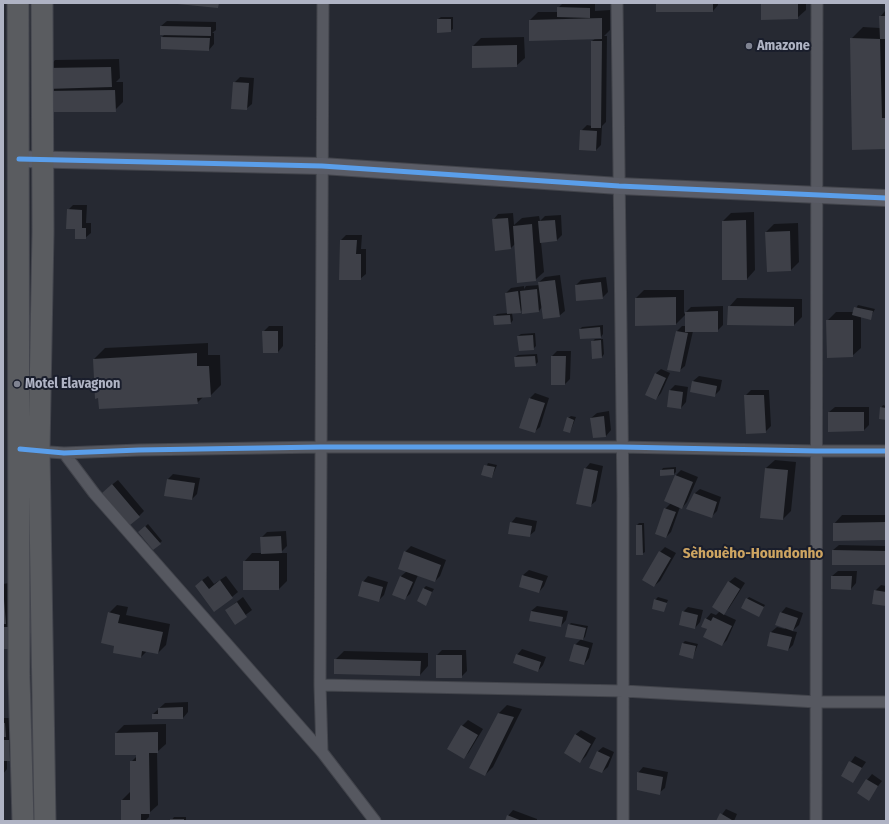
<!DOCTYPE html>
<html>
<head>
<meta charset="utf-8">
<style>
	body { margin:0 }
	#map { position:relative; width:889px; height:824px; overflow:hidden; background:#262932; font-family:"Fira Sans Condensed",sans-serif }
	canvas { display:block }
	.frame { position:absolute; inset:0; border:4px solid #afb3c4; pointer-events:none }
</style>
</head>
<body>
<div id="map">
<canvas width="889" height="824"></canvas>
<div class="frame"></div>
</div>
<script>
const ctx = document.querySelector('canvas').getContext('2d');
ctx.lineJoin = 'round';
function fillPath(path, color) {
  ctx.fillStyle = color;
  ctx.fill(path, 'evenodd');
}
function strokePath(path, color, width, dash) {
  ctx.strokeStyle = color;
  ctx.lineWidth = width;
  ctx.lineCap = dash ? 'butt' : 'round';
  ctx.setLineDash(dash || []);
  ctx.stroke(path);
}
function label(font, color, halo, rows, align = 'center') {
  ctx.font = font + ' "Fira Sans Condensed",sans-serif';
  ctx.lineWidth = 4;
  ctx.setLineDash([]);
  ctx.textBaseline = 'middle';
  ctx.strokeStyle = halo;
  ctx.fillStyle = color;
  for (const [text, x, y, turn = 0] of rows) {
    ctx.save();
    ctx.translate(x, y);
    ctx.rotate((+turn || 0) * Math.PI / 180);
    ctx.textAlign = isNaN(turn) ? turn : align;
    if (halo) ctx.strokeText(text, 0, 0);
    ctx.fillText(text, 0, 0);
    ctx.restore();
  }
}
fillPath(new Path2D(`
	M563,3H595V11L610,10V30L604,36H607L606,122L602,126L601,145L596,150L581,131L587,125L592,126V41L596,38L530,20L538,12H558V8Z
	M657,3H718V5L713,11Z
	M762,3H806V10L797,18Z
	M885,11H886V148L852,38L863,27L880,28V17Z
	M441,17H453V29L450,31L438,19Z
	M167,21L216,22V30L212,33H214V44L209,50L162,37L165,34L161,26Z
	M524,37L525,58L516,66L473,46L481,38Z
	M119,59L120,78L116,82H123V102L115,110L48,111L47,69L55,60Z
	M240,77L254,78L252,104L246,109L234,83Z
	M73,205H87L86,223H91V233L85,238L76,228L68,210Z
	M754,212L755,270L747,279L723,221L731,213Z
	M513,213L514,225L522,218L539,216L540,221L545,216L561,215L562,235L557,240L541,242L544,272L535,280L515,244L511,248L493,220L498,214Z
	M798,223L799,262L791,270L766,232L774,224Z
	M346,235H362L361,249H366V274L360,279L341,240Z
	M560,275L565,311L559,316L542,307L539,311L523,312V309L520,312L512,313L513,320L511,323L494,317L497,314L508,313L506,293L511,288L524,286V289L526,286L540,285L539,282L545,277Z
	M606,277L608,292L602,298L577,300L576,285L581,280Z
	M644,290H684V314L691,307L723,306V325L717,331H693L685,366L679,371L668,369L677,331L682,326H686V314L676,324L636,298Z
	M737,298L802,299V317L794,325L729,307Z
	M858,305L875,309L870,318L861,316V348L852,356L827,321L836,312H854Z
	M603,325V334L601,337L580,329L582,327Z
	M269,326H283V346L278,352L263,332Z
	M535,333L536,346L533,349L518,336L521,334Z
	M595,339H603L604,354L602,357H593L592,342Z
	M208,343V355H220L221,385L210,396L203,397L197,403L94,359L105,348Z
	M557,351H571L570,379L565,384L552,356Z
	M537,354L538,362L535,365L515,357L518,355Z
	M661,369L670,373L661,393L656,399L655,374Z
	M699,376L722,380L720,390L714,396L693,381Z
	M675,385L688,387L686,402L681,408L670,390Z
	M751,390H769L771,426L765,432L745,396Z
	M535,393L549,398L540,427L534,432L530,398Z
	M883,405L886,406V419L881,408Z
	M835,407H869V425L864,430L829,412Z
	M609,411L611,430L606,436L591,418L597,413Z
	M571,416L576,417L570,432L568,418Z
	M775,460L796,462L791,511L783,519L766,468Z
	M488,463L497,465L492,477L483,474Z
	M590,463L603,466L596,501L590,506L585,469Z
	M676,467V472L674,474L661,471L663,468Z
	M681,470L698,477L687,502L682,508L680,507L671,532L666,537L665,509L671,503L676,475Z
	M173,474L200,478L197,494L192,499L165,495L168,479Z
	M118,480L144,511L139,516L109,487Z
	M700,489L721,497L717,511L712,516L694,494Z
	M842,515H886V539L834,524Z
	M516,517L537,521L535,531L529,536L511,523Z
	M639,523H644L645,552L642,554L637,525Z
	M148,524L162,541L153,549L139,532Z
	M286,531L287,546L280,553H287V581L279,589L244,562L252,553H262L261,538L267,532Z
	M839,545L886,546V564L833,550Z
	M411,546L446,560L440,576L435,581L418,575L410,594L404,599L400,577L407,571L405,552Z
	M665,547L676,553L660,581L654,586L660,552Z
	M529,570L548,576L544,586L539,592L523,575Z
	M838,571H857L856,583L851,589L832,576Z
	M208,576L214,584L226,576L238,592L215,611L201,581Z
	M368,576L388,582L384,595L379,600L363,582Z
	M735,577L745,583L729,608L723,614L736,620L727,640L722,645L708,629L706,619L711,613L716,615L720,611L729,582Z
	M9,583L18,619L3,648V584Z
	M881,585L886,586V605L875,591Z
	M426,586L434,589L425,604L424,588Z
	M243,597L252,610L235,623L226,610Z
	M658,597L668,600L663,611L655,600Z
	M749,597L765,605L759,615L747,599Z
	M117,605L128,607L126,615L170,624L166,645L158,653L147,651L141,657L115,645L109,613Z
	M537,606L568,611L566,620L561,626L531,611Z
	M688,607L703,610L700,622L695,628L683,612Z
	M786,607L803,613L799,625L792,631L797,632L793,645L788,650L771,632L777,627L785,629L781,613Z
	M571,623L588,626L585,637L582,640L593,643L589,658L584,664L575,645L581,639L569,625Z
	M685,641L698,644L693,657L683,643Z
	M522,649L546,657L543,665L538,671L517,655Z
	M442,650H466L467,671L461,677L437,655Z
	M344,651L428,653V666L420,675L335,660Z
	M188,702V712L183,718L153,714L165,703Z
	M507,705L522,709L493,767L485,775L498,714Z
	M3,718H10L17,751L9,760H7V769L3,774Z
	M468,720L483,729L469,752L464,758L462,726Z
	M166,724V744L157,752L158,805L149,813V817L145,821H122V800L130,792L131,762L137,756L116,733L124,725Z
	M581,730L596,738L586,756L580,762L575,735Z
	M603,747L614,752L608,767L602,772L597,752Z
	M855,756L866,762L853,781L842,775Z
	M643,767L668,772L665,788L659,793L638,773Z
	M872,774L882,781L868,799L867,780Z
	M726,809L737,814L734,821H717Z
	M513,810L537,819V821H506L508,816Z
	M174,817H186V821H171Z`), '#0007');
fillPath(new Path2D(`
	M167,3H219L218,8Z
	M656,3H713V12H656Z
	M761,3H798V19L761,20Z
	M557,7L590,8V18L557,17Z
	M879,16H886V39H880Z
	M602,18V39L529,41V20Z
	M437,19H451V32L437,33Z
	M160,26L211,27V36L160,35Z
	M161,37L210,38L209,51L161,49Z
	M850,38L880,39L882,118H886V149L852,150Z
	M591,41H602L601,128H591Z
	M517,45V67L472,68V46Z
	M111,67L112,87L46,89V68Z
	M233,82L249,83L247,110L231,109Z
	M115,90L116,112H47V91Z
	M580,130L597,131L596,151L579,150Z
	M67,209L82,210V228H86V239H75V229H66Z
	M508,218L511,249L495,251L492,219Z
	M555,220L557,241L540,243L538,221Z
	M746,220L747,280H722V221Z
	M532,224L536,281L517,283L513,226Z
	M790,231L791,271L767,272L765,232Z
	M340,240H357L356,254H361V280H339Z
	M555,280L560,317L543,319L538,282Z
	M601,282L603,299L576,301L575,285Z
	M537,289L539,312L522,314L520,291Z
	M518,291L521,313L507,314L505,293Z
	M676,297V325L635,326V298Z
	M728,306L794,307V326L727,325Z
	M854,307L873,311L871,320L852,315Z
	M718,311V332H685V312Z
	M510,315L511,324L494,325L493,316Z
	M826,320H853V357L827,358Z
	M600,327L601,338L580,339L579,329Z
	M262,331H278V353H263Z
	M676,331L688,333L680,372L667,370Z
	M533,335L534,350L519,351L517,336Z
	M601,340L602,358L592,359L591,341Z
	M197,353V366H209L211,397L197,398L198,404L99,409L98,398L95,399L93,359Z
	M535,356L536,366L515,367L514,357Z
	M551,356H566L565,385H551Z
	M655,373L666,378L656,400L645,395Z
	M692,381L717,386L715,397L690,392Z
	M669,390L683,392L681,409L667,407Z
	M744,395H764L766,433L746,434Z
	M529,398L545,403L535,433L519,428Z
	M880,407L886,408V420L879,419Z
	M828,412H864V431L828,432Z
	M604,416L606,437L593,438L590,418Z
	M567,417L574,420L570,433L563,431Z
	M484,465L495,467L492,478L481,475Z
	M584,468L598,471L591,507L576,504Z
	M765,468L788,470L783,520L760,518Z
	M674,469V475L660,476V470Z
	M675,475L693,482L682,509L664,501Z
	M167,479L195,483L192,500L164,496Z
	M112,484L140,517L130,525L102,493Z
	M694,493L717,502L712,518L686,509Z
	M664,508L676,512L666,538L655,534Z
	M510,522L532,526L530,537L508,534Z
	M886,522V540L833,541V523Z
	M636,525H642L643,555H636Z
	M145,526L161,544L153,550L138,532Z
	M281,536L282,553L261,554L260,537Z
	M832,550L886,551V565H832Z
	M404,551L441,565L435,582L398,569Z
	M659,551L671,558L654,587L642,580Z
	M243,561H279V590H243Z
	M522,575L543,581L539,593L519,587Z
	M400,576L413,582L405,600L392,595Z
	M831,576H852L851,590L831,589Z
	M202,580L209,589L220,580L233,598L214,612L195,586Z
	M362,581L383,587L379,602L358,596Z
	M728,581L740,589L724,615L712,607Z
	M3,587L6,624H3Z
	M423,588L432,592L426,606L417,601Z
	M874,590L886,592V606L872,604Z
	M746,598L764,607L759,617L741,608Z
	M654,599L667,603L664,612L652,609Z
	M237,602L247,617L235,625L225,610Z
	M531,611L563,617L561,627L529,621Z
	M682,611L698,615L695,629L679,625Z
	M108,612L120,615L118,623L163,632L158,654L142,651L141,658L113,653L114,646L101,643Z
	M780,612L798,618L793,631L775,625Z
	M713,617L732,626L722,646L703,637L707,629L701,627L705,618L711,621Z
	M568,624L586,628L583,640L565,637Z
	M3,627H11V649H3Z
	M770,632L792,637L788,651L767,646Z
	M682,643L696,646L693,659L679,655Z
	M574,644L589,648L584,665L569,661Z
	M516,654L541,662L538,672L513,663Z
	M436,655H462V678H436Z
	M334,659L421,661L420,676L334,674Z
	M183,707V719H152V714H158V708Z
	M498,713L514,717L485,776L469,768Z
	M3,723H5L6,737H3Z
	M461,725L478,735L464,759L447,749Z
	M158,732V753H149L150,814H141V821H121V800H130V761H136V755H115V733Z
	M575,734L591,744L580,763L564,753Z
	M3,740H9L10,761H3Z
	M597,751L610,757L602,773L589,768Z
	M849,761L862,768L853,783L841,776Z
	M637,772L663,777L660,795L637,790Z
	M866,779L878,786L869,801L857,793Z
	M720,813L732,820L731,821H716Z
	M507,815L522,821H505Z
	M170,819H184V821H170Z`), '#3e4048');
const street = new Path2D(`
	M617,3L623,497V821
	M35,451L64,453L139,450L321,447H621L816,451H886
	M64,453L94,493L322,752L375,821
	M320,685L624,691L817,702H886
	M322,752L320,685L323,3
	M816,821L817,3`);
const secondary = new Path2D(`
	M19,159L322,166L619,186L886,198`);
const highway = new Path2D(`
	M18,3L19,676L23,821
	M42,3L43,232L39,451L45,821`);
strokePath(street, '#42444b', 13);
strokePath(secondary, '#42444b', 18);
strokePath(highway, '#43454d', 23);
strokePath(street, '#565860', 11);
strokePath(secondary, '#5a5c66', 16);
strokePath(highway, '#5a5c60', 21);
strokePath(new Path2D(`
	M19,159L322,166L619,186L886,198
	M20,449L64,453L139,450L321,447H621L816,451H886`), '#5a9eea', 5);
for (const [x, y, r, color] of [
	[749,46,4,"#7f8391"],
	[17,384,4,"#7f8391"]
]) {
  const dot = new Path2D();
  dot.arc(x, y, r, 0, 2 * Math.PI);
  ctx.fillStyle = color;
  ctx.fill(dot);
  strokePath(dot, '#1a1e2c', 1.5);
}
label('bold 14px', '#afb3c4', '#1a1e2c', [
	["Amazone",757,46],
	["Motel Elavagnon",25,384]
], 'left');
label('bold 15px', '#cda461', '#1a1e2c', [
	["Sèhouèho-Houndonho",753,554]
]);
</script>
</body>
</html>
